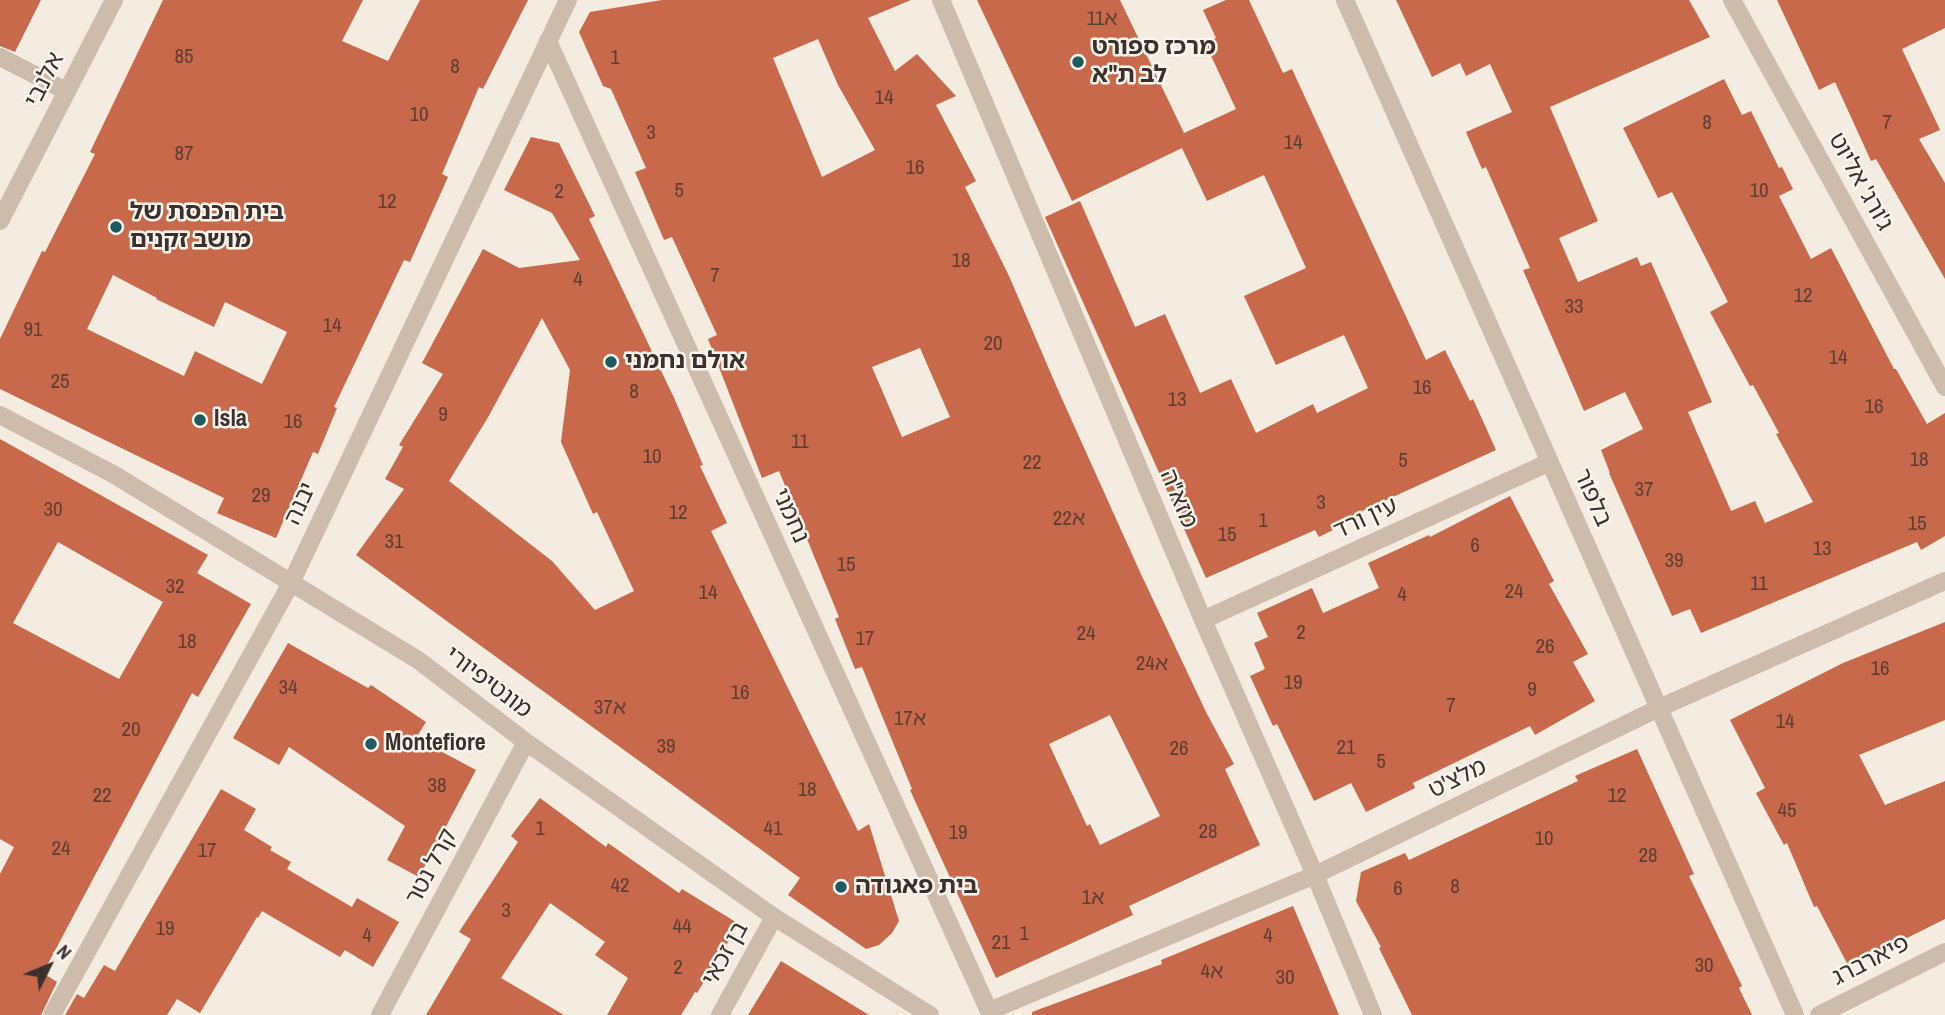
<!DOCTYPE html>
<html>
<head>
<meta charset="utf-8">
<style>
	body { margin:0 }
	#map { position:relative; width:1945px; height:1015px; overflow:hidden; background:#f4ebe1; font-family:"Archivo Narrow",sans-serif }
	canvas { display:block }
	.north { position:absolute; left:14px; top:931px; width:70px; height:70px; -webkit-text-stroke:5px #fbf5ee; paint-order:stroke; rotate:47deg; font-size:19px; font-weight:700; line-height:28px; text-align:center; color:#3b302b }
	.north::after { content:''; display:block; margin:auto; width:24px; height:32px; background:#3b302b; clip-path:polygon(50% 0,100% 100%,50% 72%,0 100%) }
</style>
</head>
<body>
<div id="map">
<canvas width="1945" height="1015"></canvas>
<div class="north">N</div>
</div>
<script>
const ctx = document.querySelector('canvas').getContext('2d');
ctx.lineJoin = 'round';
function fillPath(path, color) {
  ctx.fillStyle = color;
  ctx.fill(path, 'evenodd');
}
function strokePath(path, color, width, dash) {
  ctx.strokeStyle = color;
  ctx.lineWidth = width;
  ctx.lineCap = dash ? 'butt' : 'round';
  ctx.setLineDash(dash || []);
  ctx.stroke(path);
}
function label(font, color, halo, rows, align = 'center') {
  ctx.font = font + ' "Archivo Narrow","Noto Sans Hebrew",sans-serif';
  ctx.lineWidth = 5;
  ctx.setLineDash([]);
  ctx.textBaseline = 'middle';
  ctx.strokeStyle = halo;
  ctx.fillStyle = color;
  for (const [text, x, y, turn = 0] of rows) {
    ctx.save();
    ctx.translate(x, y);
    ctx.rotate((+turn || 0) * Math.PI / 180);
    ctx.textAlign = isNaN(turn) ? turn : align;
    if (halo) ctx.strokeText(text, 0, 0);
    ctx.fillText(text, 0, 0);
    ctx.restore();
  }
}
fillPath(new Path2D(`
	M0,0H41L15,52L0,46Z
	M163,0H363L342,41L388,61L420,0H528L483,89L479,87L442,174L448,177L410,262L404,260L334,407L337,408L318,454L313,452L276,538L217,513L224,498L0,389V339L42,251L45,252L95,154L90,152ZM113,275L157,298L156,299L214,327L225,302L287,332L262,384L195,351L184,376L87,329Z
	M662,0H911L868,18L895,71L917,54L956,96L936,105L976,181L965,187L1009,276L1058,390L1140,572L1206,712L1234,764L1225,769L1260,845L1129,906L1133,915L996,978L910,790L912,789L862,667L855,669L835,619L839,617L779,471L762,478L708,339L717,335L672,237L664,240L635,172L646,168L611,89L603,86L579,32L590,12ZM818,39L838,85L875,150L822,177L773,58ZM920,348L950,417L902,437L872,367ZM1110,715L1160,816L1100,845L1090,824L1087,826L1049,744Z
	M977,0H1120L1184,133L1236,109L1205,43L1216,38L1203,10L1226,0H1249L1283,73L1292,69L1426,360L1445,350L1470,401L1473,399L1496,450L1362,511L1363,515L1319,537L1315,530L1206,578L1045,217L1080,201L1135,327L1165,314L1200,393L1231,379L1256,433L1313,404L1317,413L1368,388L1344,335L1276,365L1244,296L1306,268L1264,175L1207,201L1182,148L1072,201Z
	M1396,0H1689L1710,37L1550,107L1598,221L1559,238L1578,282L1637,257L1641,266L1651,262L1712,402L1688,412L1731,511L1755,501L1765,523L1813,502L1776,434L1779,433L1753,385L1750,386L1710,312L1728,302L1672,192L1658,198L1623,128L1724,79L1742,115L1751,111L1779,168L1782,167L1793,189L1779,196L1811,259L1831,248L1894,369H1896L1927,424L1945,413V536L1921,550L1917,542L1701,633L1690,609L1672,616L1609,473H1610L1601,450L1643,429L1625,392L1584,411L1523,270L1530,268L1486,167L1482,169L1466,132L1512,112L1490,64L1466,76L1460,63L1432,77Z
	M1777,0H1945V28L1902,49L1940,130L1919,139L1945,183V279L1876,159L1871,161L1835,82L1819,90Z
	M531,137L559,143L595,216L589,219L675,400L703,465L700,466L727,523L711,531L858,831L869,824L899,921L892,933L879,945L866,949L788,895L800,878L356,555L404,489L385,479L403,447L399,445L443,374L422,363L483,249L519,268L580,260L552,213L504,190ZM542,318L570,370L561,442L593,514L597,512L634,591L595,610L552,561L449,481L487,419Z
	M0,439L208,555L197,573L251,604L198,697L192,693L43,973L57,982L41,1015H0V874L14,847L0,839ZM58,542L163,602L119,679L13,623Z
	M1510,496L1554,581L1549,584L1588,654L1573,662L1595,701L1535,735L1530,726L1413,783L1415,788L1366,812L1351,783L1314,801L1277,724L1273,726L1250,676L1265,669L1254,643L1268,637L1257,613L1312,588L1323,613L1379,588L1368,563L1429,535L1430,537Z
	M1945,622V720L1859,755L1885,805L1945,781V919L1849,967L1817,906L1814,907L1787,843L1784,845L1756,793L1765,788L1730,720L1843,663Z
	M288,643L368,688L371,685L426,722L416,738L476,770L419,877L387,860L405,826L289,747L279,765L233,738Z
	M1637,749L1694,874L1689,876L1742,986L1739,988L1752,1015H1412L1379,948L1381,947L1356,901L1361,872L1405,853L1409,860L1578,781L1575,776Z
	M221,789L256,809L244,830L272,847L270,850L291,862L287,869L352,907L357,898L399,922L373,967L345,950L340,957L262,911L258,918L257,917L200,1013L177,999L167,1015H65L77,994L84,998L104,965L115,971Z
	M540,798L606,847L608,843L679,893L682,889L739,924L697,993L695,992L681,1015H607L628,978L595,955L605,942L550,903L501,978L564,1015H426L471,939L459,932L518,842L511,836Z
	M1293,906L1339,1015H1032V1012L1162,964L1161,960Z
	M781,961L869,1015H748Z`), '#c8694b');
strokePath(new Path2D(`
	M0,221L114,0`), '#cdbbac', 18);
strokePath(new Path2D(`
	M941,0L1203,620L1315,875L1373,1015
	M1345,0L1795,1015
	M1732,0L1945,387
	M548,41L989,1011L1315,875L1659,708L1945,581
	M0,57L66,91
	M0,415L113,474L418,660L526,742L774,917L930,1015
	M1203,620L1550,462
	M52,1015L291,583L568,0
	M380,1015L526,742
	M720,1015L774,917
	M1819,1015L1945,952`), '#cdbbac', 18);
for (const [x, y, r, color] of [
	[1078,62,7,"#1f5a5e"],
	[116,227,7,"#1f5a5e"],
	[611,362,7,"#1f5a5e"],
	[200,420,7,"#1f5a5e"],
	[371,744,7,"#1f5a5e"],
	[841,887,7,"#1f5a5e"]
]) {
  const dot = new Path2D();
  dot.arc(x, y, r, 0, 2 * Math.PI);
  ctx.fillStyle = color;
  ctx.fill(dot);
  strokePath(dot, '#fbf5ee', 2.5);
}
label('21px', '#5e3e33', null, [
	["11א",1102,19],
	["85",184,57],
	["1",615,58],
	["8",455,67],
	["14",884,98],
	["10",419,115],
	["8",1707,123],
	["7",1887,123],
	["3",651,133],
	["14",1293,143],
	["87",184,154],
	["16",915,168],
	["5",679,191],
	["10",1759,191],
	["2",559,192],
	["12",387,202],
	["18",961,261],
	["7",715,276],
	["4",578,280],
	["12",1803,296],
	["33",1574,307],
	["14",332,326],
	["91",33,330],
	["20",993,344],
	["14",1838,358],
	["25",60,382],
	["16",1422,388],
	["8",634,392],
	["13",1177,400],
	["16",1874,407],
	["9",443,415],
	["16",293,422],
	["11",800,442],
	["10",652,457],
	["18",1919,460],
	["5",1403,461],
	["22",1032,463],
	["37",1644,490],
	["29",261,496],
	["3",1321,503],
	["30",53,510],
	["12",678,513],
	["22א",1069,519],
	["1",1263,521],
	["15",1917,524],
	["15",1227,535],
	["31",394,542],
	["6",1475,546],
	["13",1822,549],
	["39",1674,561],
	["15",846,565],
	["11",1759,584],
	["32",175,587],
	["24",1514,592],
	["14",708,593],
	["4",1402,595],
	["2",1301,633],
	["24",1086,634],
	["17",865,639],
	["18",187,642],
	["26",1545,647],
	["24א",1152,664],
	["16",1880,669],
	["19",1293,683],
	["34",288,688],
	["9",1532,690],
	["16",740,693],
	["7",1451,706],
	["37א",610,708],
	["17א",910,719],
	["14",1785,722],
	["20",131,730],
	["39",666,747],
	["21",1346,748],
	["26",1179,749],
	["5",1381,762],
	["38",437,786],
	["18",807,790],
	["22",102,796],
	["12",1617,796],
	["45",1787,811],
	["1",540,829],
	["41",773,829],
	["28",1208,832],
	["19",958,833],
	["10",1544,839],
	["24",61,849],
	["17",207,851],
	["28",1648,856],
	["42",620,886],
	["8",1455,887],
	["6",1398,889],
	["1א",1093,898],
	["3",506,911],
	["44",682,927],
	["19",165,929],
	["1",1024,934],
	["4",367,936],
	["4",1268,936],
	["21",1001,943],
	["30",1704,966],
	["2",678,968],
	["4א",1212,972],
	["30",1285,978]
]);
label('bold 24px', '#3b302b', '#fbf5ee', [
	["מרכז ספורט",1092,48],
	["לב ת\"א",1092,76],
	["בית הכנסת של",130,213],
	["מושב זקנים",130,241],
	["אולם נחמני",625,362],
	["Isla",214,420],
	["Montefiore",385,744],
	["בית פאגודה",855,887]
], 'left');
label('24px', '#3b302b', '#fbf5ee', [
	["אלנבי",45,80,-63],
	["ג'ורג' אליוט",1860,182,61],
	["בלפור",1592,498,66],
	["מזא\"ה",1178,499,67],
	["יבנה",301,504,-65],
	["נחמני",790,516,66],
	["עין ורד",1366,519,-25],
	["מונטיפיורי",488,683,37],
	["מלצ'ט",1458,779,-26],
	["קרל נטר",432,867,-62],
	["בן זכאי",726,954,-61],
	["פיארברג",1871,961,-27]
]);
</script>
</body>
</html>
